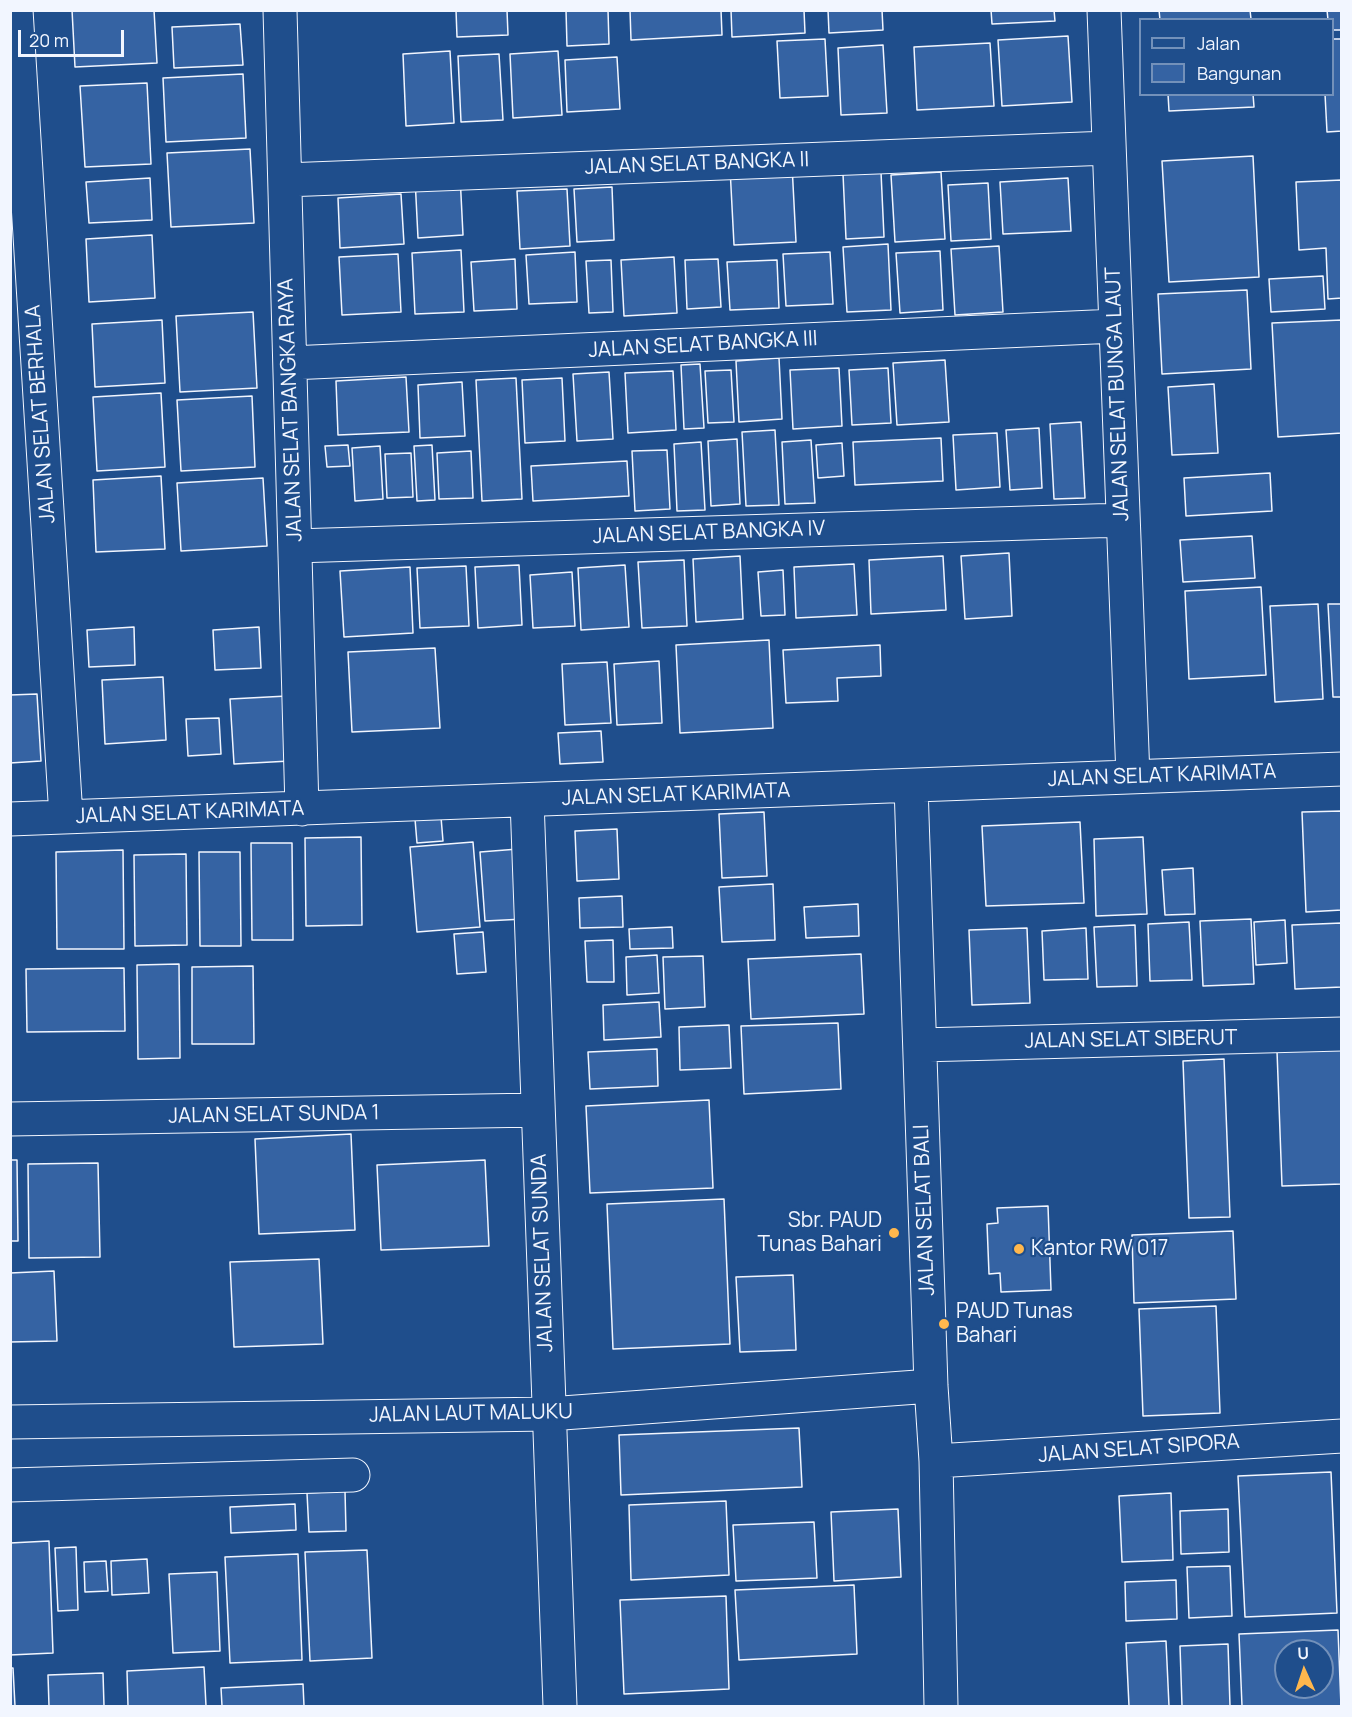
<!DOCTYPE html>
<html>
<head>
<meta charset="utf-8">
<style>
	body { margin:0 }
	#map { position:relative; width:1352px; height:1717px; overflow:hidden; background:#1f4e8c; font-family:Manrope,sans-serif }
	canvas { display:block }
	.frame { position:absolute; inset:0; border:12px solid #f2f6ff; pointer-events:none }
	.legend { position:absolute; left:1139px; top:18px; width:195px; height:78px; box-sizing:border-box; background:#1f4e8c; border:2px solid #7391ba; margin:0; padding:8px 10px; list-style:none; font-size:18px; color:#f2f6ff }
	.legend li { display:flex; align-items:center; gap:12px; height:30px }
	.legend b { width:30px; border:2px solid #7391ba }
	.north { position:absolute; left:1274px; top:1639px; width:60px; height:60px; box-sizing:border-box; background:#1f4e8c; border:2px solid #7391ba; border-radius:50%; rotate:357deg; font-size:16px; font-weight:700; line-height:24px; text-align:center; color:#f2f6ff }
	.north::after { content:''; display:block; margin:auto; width:21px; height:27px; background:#ffb74d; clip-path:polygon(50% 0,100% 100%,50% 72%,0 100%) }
	.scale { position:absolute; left:18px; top:30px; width:106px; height:27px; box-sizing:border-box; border:3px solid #f2f6ff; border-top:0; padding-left:8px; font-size:18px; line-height:21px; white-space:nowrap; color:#f2f6ff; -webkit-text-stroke:4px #1f4e8c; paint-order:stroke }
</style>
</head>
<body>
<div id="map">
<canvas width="1352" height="1717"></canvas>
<div class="frame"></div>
<ul class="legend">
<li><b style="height:8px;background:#1f4e8c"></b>Jalan</li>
<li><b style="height:16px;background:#3563a3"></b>Bangunan</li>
</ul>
<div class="north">U</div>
<div class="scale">20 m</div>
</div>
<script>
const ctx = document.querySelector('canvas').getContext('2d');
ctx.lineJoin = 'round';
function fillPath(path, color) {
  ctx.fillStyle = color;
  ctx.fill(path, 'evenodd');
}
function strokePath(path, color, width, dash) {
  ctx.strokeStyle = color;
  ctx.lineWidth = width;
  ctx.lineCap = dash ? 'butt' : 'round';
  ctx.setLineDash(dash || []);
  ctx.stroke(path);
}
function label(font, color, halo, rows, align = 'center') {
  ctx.font = font + ' Manrope,sans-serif';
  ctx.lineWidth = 4.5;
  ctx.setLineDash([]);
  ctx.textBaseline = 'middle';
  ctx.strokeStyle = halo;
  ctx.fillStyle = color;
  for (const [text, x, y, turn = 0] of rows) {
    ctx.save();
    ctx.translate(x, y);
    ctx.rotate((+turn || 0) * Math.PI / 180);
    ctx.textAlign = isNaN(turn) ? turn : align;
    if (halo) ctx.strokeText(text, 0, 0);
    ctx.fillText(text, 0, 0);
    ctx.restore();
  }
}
const building = new Path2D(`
	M72,10H154L157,63L75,67Z
	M456,10H507L508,35L457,37Z
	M566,10H608L609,44L567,46Z
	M630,10H721L722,35L631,40Z
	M731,10H804L805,33L732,37Z
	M828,10H882L883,30L829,33Z
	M991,10H1054L1055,21L992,24Z
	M1159,10H1250L1251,19L1160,20Z
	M1327,10H1342V30H1332V20H1328Z
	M240,24L243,65L174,68L172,27Z
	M1068,36L1072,102L1002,106L998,40Z
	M825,39L828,96L780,98L777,41Z
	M1332,39H1342V131L1327,132L1325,94H1332Z
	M990,43L994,106L917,110L914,47Z
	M883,45L887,113L841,115L838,48Z
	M450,51L454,123L406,126L403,54Z
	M558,51L562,115L513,118L510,54Z
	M499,54L503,120L461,122L458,56Z
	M617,57L620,109L567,112L565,60Z
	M243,74L246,138L166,142L163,78Z
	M147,83L151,164L85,167L80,86Z
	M1168,94H1253L1254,107L1169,111Z
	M250,149L254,223L171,227L167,153Z
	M1253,156L1259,277L1169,282L1162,161Z
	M792,165L796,242L734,245L730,168Z
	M881,172L884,237L846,239L843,174Z
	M941,172L945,239L895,242L891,175Z
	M460,175L463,235L418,238L415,178Z
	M150,178L152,220L89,223L86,182Z
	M1068,178L1071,231L1003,234L1000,182Z
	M1342,180V298L1328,299L1326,248L1299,250L1296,182Z
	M988,183L991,239L951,241L948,185Z
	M612,187L614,240L577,242L574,189Z
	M567,189L570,246L520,249L517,191Z
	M401,194L404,244L340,248L338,198Z
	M152,235L155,298L89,302L86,239Z
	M888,244L891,310L847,312L843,247Z
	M999,246L1003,312L955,315L951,249Z
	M461,250L464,312L415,314L412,253Z
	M940,251L943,310L900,313L896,253Z
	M575,252L577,302L529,304L526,255Z
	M830,252L833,304L786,306L783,254Z
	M398,254L401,312L342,315L339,257Z
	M674,257L677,313L624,316L621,260Z
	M515,259L517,309L474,311L471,262Z
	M718,259L721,307L687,309L685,260Z
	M611,260L613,312L589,313L586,261Z
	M777,260L779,308L730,310L727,262Z
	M1323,276L1325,309L1271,312L1269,279Z
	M1247,290L1251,369L1162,374L1158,294Z
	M253,312L257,388L180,392L176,316Z
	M162,320L165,383L95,387L92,324Z
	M1342,320V433L1278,437L1272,323Z
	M779,358L782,419L739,422L736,361Z
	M945,360L949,422L897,425L893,363Z
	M700,364L704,428L684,429L681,365Z
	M839,368L842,426L793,429L790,370Z
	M888,368L891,423L852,425L849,370Z
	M731,370L734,422L708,423L705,371Z
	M673,371L676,430L628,433L625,373Z
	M609,372L613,439L577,441L573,374Z
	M406,377L409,432L338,435L336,381Z
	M516,378L522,499L482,501L476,380Z
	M562,378L565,441L525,443L522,380Z
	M462,382L465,436L420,438L418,385Z
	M1214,384L1218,453L1172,455L1168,387Z
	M161,393L165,467L97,471L93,397Z
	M252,396L255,467L181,471L177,400Z
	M1081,422L1085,498L1054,499L1050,424Z
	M1039,428L1042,488L1010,490L1006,430Z
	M775,430L779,505L746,506L742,432Z
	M997,433L1000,487L956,490L953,435Z
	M941,438L943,481L855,485L853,442Z
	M737,439L740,504L711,506L708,441Z
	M811,440L815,503L785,504L782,442Z
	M701,442L705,510L677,511L674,444Z
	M842,443L844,476L818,478L816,445Z
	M348,445L350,466L327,467L325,446Z
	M432,445L435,500L417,501L414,446Z
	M380,446L383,499L355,501L352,448Z
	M667,450L670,509L635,511L632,451Z
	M471,451L473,498L439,499L437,453Z
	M411,453L413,497L387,498L385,454Z
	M627,461L629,496L533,501L531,466Z
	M1270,473L1272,511L1186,516L1184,478Z
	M161,476L165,549L96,552L93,480Z
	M263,478L267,546L181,551L177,483Z
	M1252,536L1255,578L1183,582L1180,540Z
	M1009,553L1012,616L965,619L961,556Z
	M740,556L743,619L696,622L693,559Z
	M943,556L946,610L871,614L869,560Z
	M684,560L687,626L642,628L638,562Z
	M854,564L857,615L796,618L794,567Z
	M519,565L522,625L478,628L475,567Z
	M625,565L629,627L581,630L578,568Z
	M466,566L469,626L420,628L417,568Z
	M410,567L413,633L344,637L340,571Z
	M783,570L785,615L761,616L758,572Z
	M572,572L575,626L533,628L530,575Z
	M1261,587L1266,675L1189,679L1185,591Z
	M1318,604L1323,699L1275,702L1270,606Z
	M1328,604H1342V697H1333Z
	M134,627L135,665L89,667L87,630Z
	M259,627L261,668L215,670L213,630Z
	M769,640L773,728L680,733L676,645Z
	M880,645L881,676L837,678L838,701L786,703L783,650Z
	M435,648L440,728L352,732L348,652Z
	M659,661L662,723L617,725L614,664Z
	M607,662L611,723L565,725L562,664Z
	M163,677L166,740L105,744L102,680Z
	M37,694L41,761L10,763V695Z
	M287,696L290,761L234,764L230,699Z
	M219,718L221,754L188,756L186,719Z
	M601,731L603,762L560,764L558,733Z
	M1342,811V910L1306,912L1302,812Z
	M764,812L767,876L722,878L719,814Z
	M441,817L443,841L417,843L415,819Z
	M1080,822L1084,903L986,906L982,826Z
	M617,829L619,879L577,881L575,831Z
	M361,837L362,925L306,926L305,838Z
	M1143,837L1147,914L1096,916L1094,839Z
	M473,842L480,927L417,932L410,847Z
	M251,843H292L293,940H252Z
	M518,849L524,919L485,921L480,852Z
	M123,850L124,949H57L56,852Z
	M199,852H240L241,946H200Z
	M186,854L187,945L135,946L134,855Z
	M1193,868L1195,914L1165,915L1162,870Z
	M773,884L775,940L722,942L719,887Z
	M622,896L623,927L580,928L579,898Z
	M858,904L859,936L806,938L804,907Z
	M1251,919L1254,984L1203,986L1200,921Z
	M1285,920L1287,963L1256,965L1254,922Z
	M1189,922L1192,980L1150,981L1148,924Z
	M1342,923V987L1295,989L1292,925Z
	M1135,925L1137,986L1097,987L1094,927Z
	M672,927L673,948L630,949L629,929Z
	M1027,928L1030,1003L972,1005L969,930Z
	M1086,928L1088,979L1044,980L1042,931Z
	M483,932L486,972L457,974L454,934Z
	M613,940L614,982H587L585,941Z
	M861,954L864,1014L751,1019L748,959Z
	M657,955L659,993L627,995L626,957Z
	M703,956L705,1007L665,1009L663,957Z
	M179,964L180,1058L138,1059L137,965Z
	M253,966L254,1044H192V967Z
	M124,968L125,1031L27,1032L26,969Z
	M659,1002L661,1037L604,1040L603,1005Z
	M838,1023L841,1089L744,1094L741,1026Z
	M729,1025L731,1068L680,1070L679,1027Z
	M1342,1048V1184L1282,1186L1277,1051Z
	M657,1049L658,1086L590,1089L588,1052Z
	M1224,1059L1230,1217L1189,1218L1183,1061Z
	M709,1100L713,1188L590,1193L586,1106Z
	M351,1134L355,1230L259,1234L255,1139Z
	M10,1160H17L18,1241H10Z
	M485,1160L489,1246L381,1250L377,1165Z
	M98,1163L100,1257L29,1258L28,1164Z
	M724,1199L730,1344L613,1349L607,1204Z
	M1048,1206L1051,1290L1001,1292L1000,1273L989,1274L987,1224L998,1223L997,1208Z
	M1233,1231L1236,1299L1134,1303L1132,1235Z
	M319,1259L323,1344L234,1347L230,1262Z
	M54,1271L57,1341L10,1342V1273Z
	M793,1275L796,1350L740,1352L736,1277Z
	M1216,1306L1220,1413L1143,1416L1139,1309Z
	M799,1428L802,1487L621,1495L619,1435Z
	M1331,1472L1337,1613L1245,1617L1238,1476Z
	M345,1491L346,1531L309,1532L307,1493Z
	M1171,1493L1173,1560L1122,1562L1119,1496Z
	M726,1501L729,1575L631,1580L629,1505Z
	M295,1504L296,1530L231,1533L230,1507Z
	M898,1509L901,1577L834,1581L831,1512Z
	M1228,1509L1229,1552L1181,1554L1180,1511Z
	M814,1522L817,1578L736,1581L733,1525Z
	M49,1541L53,1653L10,1655V1543Z
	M76,1547L78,1610L58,1611L55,1548Z
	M367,1550L372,1658L310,1661L305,1552Z
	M298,1554L302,1660L230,1663L225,1557Z
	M147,1559L149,1593L112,1595L111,1561Z
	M106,1561L108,1591L85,1592L84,1562Z
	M1230,1566L1232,1616L1189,1618L1187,1567Z
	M217,1572L220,1651L173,1653L169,1574Z
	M1176,1580L1177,1619L1126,1621L1125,1582Z
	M854,1585L857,1654L739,1660L735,1590Z
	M726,1596L729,1689L624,1694L620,1600Z
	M1338,1630L1341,1706H1242L1239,1634ZM1286,1651H1322V1687H1286Z
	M1166,1641L1169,1706H1129L1126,1643Z
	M1228,1644L1230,1706H1182L1180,1646Z
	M204,1667L206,1706H128L127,1671Z
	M10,1668H13L15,1706H10Z
	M103,1673L104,1706H49L48,1675Z
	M303,1684L304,1706H222L221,1688Z`);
fillPath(building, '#3563a3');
strokePath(building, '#f2f6ff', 1.5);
const minor = new Path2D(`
	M16,10L66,817
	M280,10L302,809
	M1104,10L1133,777
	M285,180L1109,148
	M290,363L1116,326
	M295,546L1123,520
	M911,786L931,1386L936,1461L941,1706
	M527,800L560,1706
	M10,819L1342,769
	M920,1045L1342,1034
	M10,1119L538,1110
	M10,1422L549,1414L931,1386
	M936,1461L1342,1436
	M10,1485L353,1475`);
strokePath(minor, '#f2f6ff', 35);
strokePath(minor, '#1f4e8c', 33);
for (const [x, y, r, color] of [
	[894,1233,6,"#ffb74d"],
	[1019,1249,6,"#ffb74d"],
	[944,1324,6,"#ffb74d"]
]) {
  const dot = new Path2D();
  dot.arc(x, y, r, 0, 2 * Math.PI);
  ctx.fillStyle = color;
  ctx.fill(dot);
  strokePath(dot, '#1f4e8c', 2);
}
label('21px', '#f2f6ff', '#1f4e8c', [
	["JALAN SELAT BANGKA II",697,164,-2],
	["JALAN SELAT BANGKA III",703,345,-3],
	["JALAN SELAT BUNGA LAUT",1118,394,-92],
	["JALAN SELAT BANGKA RAYA",291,410,-92],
	["JALAN SELAT BERHALA",41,414,-94],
	["JALAN SELAT BANGKA IV",709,533,-2],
	["JALAN SELAT KARIMATA",1162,776,-2],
	["JALAN SELAT KARIMATA",676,795,-2],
	["JALAN SELAT KARIMATA",190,813,-2],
	["JALAN SELAT SIBERUT",1131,1040,-1],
	["JALAN SELAT SUNDA 1",274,1115,-1],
	["JALAN SELAT BALI",925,1210,-92],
	["JALAN SELAT SUNDA",543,1253,-92],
	["JALAN LAUT MALUKU",471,1414,-1],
	["JALAN SELAT SIPORA",1139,1449,-4]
]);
label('21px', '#f2f6ff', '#1f4e8c', [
	["Sbr. PAUD",882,1221,"right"],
	["Tunas Bahari",882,1245,"right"],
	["Kantor RW 017",1031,1249],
	["PAUD Tunas",956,1312],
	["Bahari",956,1336]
], 'left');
</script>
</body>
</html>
